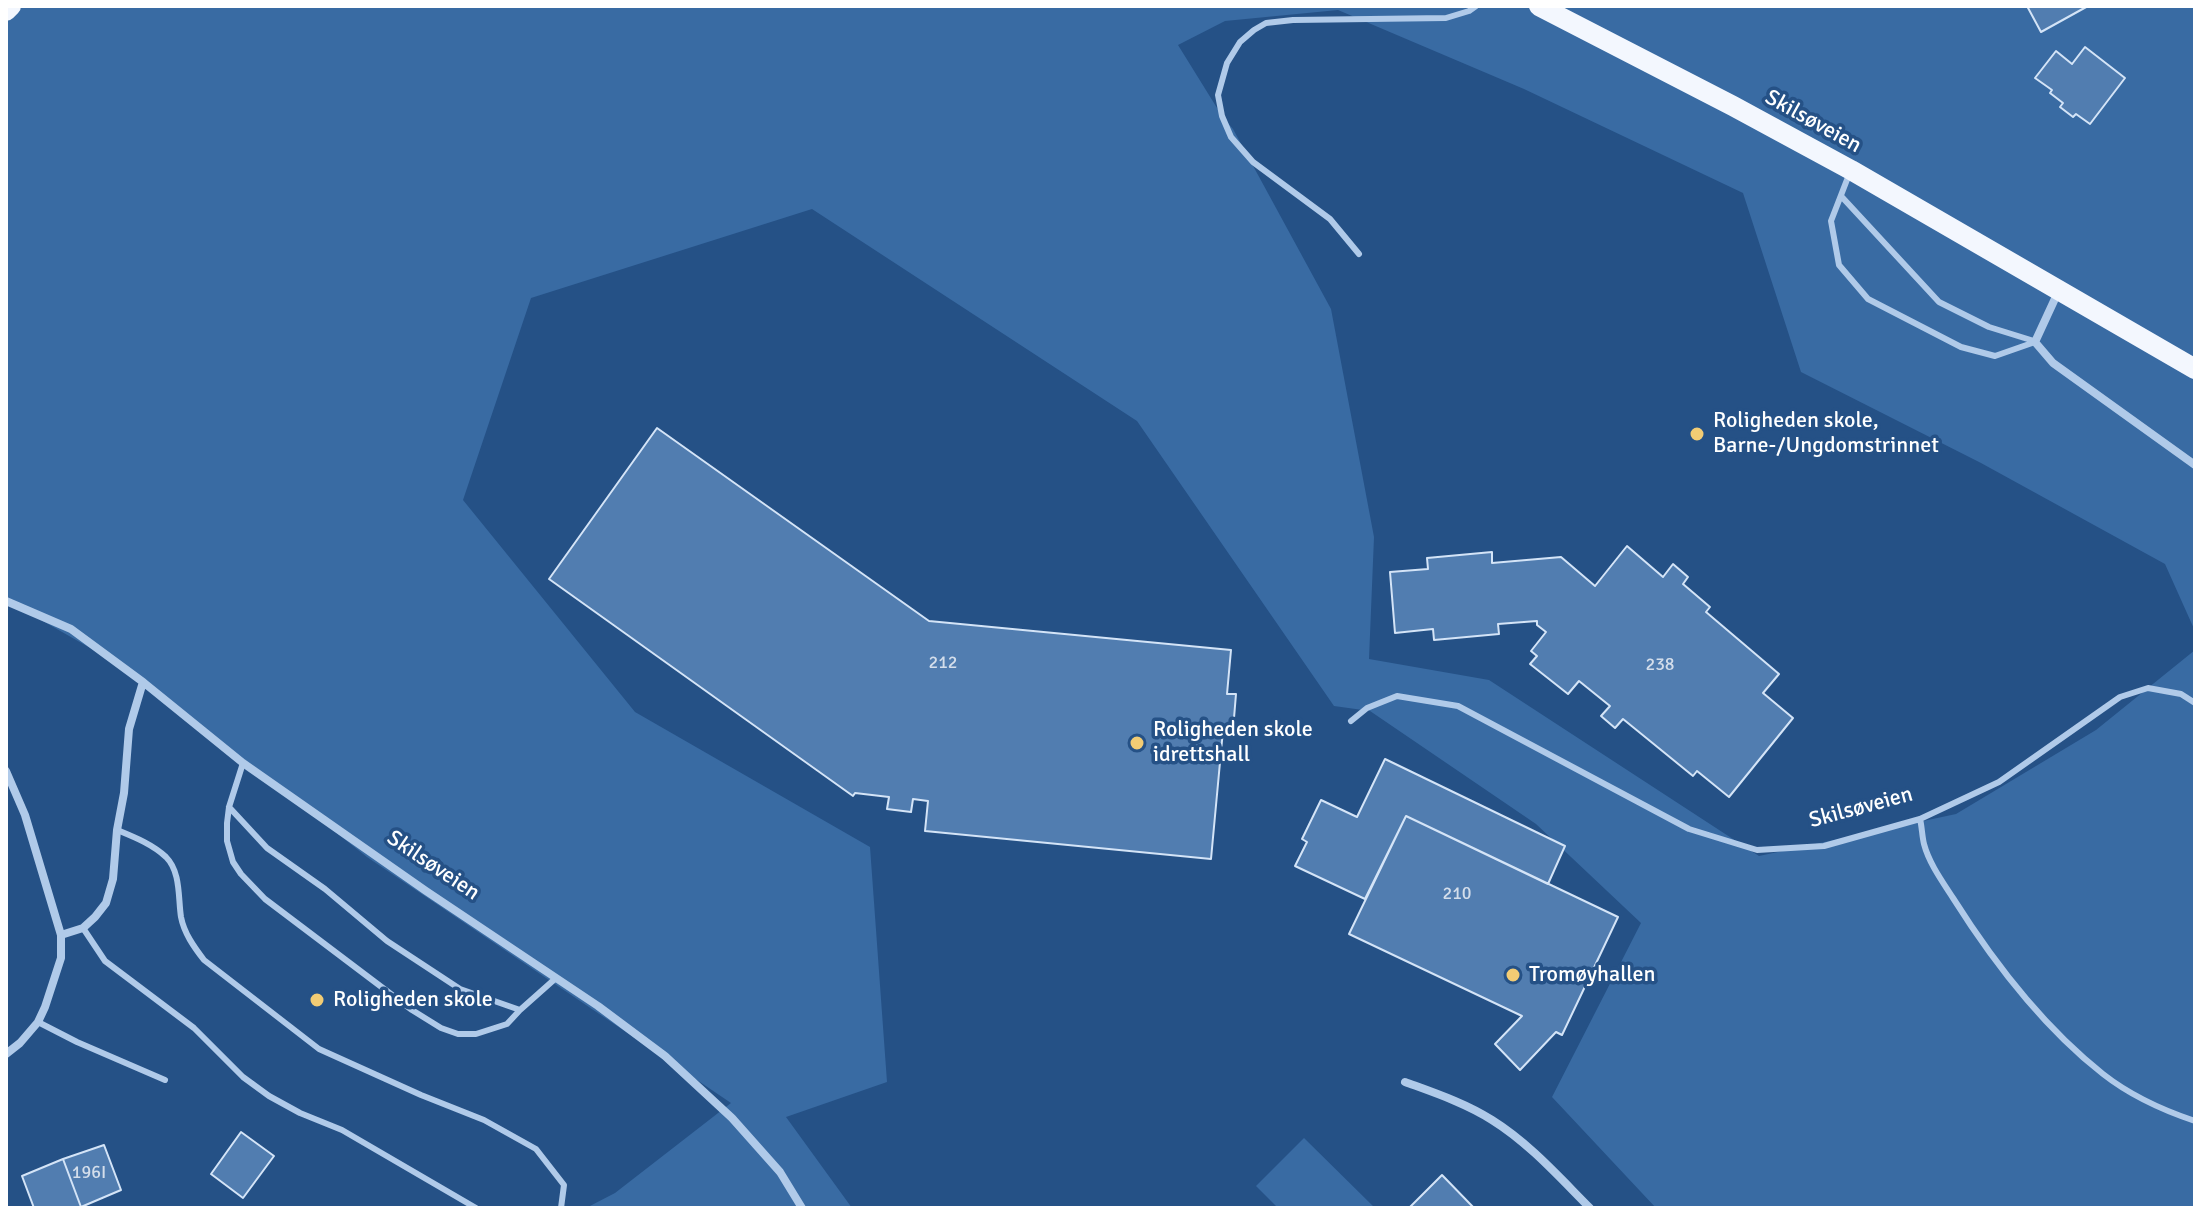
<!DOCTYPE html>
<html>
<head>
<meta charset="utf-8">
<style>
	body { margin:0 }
	#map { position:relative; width:2201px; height:1214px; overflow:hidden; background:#255186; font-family:Signika,sans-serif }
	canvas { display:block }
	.frame { position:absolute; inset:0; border:8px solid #fff; pointer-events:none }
</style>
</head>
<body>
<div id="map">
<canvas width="2201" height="1214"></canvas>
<div class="frame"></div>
</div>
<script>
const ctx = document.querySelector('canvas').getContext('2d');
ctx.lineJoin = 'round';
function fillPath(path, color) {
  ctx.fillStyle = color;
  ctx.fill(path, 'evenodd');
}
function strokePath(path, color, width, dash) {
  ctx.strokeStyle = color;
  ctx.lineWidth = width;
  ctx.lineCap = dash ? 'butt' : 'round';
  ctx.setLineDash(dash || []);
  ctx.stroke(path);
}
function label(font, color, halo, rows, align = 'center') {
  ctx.font = font + ' Signika,sans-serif';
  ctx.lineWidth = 7;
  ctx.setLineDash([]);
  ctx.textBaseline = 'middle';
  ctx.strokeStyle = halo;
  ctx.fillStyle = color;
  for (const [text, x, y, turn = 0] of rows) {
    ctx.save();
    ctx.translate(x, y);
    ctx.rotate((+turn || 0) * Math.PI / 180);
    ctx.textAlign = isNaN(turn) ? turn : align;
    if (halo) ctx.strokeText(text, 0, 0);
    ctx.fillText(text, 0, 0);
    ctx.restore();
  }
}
fillPath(new Path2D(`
	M6,6H2195V631L2165,564L1981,463L1801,372L1743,193L1524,89L1338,10L1225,21L1178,45L1222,116L1233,129L1331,309L1374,537L1369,659L1489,680L1759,856L1956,814L2096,730L2195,650V1208H1656L1552,1097L1641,923L1536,824L1370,711L1334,706L1137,421L812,209L531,298L463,500L635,712L870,847L887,1082L786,1117L852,1208H586L615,1193L731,1103L367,857L134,673L6,600Z
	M1304,1138L1375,1208H1278L1256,1186Z`), '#396ba3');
const building = new Path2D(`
	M2027,6H2088L2041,32Z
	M2085,47L2125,78L2090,124L2076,114L2073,117L2060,107L2063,103L2050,93L2052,90L2035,78L2056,51L2072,64Z
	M657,428L929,621L1231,650L1227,694H1236L1233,730H1223L1211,859L925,831L928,801L913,799L911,812L887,809L889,797L855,793L853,796L549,579Z
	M1627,546L1663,577L1673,564L1688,577L1683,584L1710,607L1706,612L1779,674L1763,693L1793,718L1729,797L1697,771L1693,776L1623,719L1615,728L1601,716L1610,706L1579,681L1568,694L1530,664L1537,656L1531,651L1546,632L1537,625V621L1498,624L1499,634L1434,640L1433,629L1395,633L1390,572L1428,569L1427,558L1492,552V563L1561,557L1595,586Z
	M1385,759L1565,846L1548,884L1406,816L1365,899L1295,866L1307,842L1302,839L1321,800L1357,817Z
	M1406,816L1618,917L1562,1035L1556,1032L1520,1070L1495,1044L1522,1016L1349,934Z
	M241,1132L274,1156L243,1198L211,1174Z
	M104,1145L121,1190L81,1207L63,1159Z
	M63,1159L81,1207L34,1208L22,1176Z
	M1442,1175L1474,1208H1409Z`);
fillPath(building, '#517db0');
strokePath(building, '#d4e4f7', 2);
strokePath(new Path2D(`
	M1850,172L1831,221L1839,265L1868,299L1961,347L1995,356L2035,342
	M1841,196L1939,302L1989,327L2034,341
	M1359,254L1330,219L1253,162L1231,137L1222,116L1218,95L1227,63L1240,42L1254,30L1266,23L1293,20L1446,18L1469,11L1476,6
	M1351,721L1367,708L1397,696L1458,706L1689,829L1757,850L1824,846L1920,819L1999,782L2120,697L2148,688L2181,694L2195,703
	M243,763L229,807L227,823V841L233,862L241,874L265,899L412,1010L441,1028L458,1034H476L507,1024L520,1010L556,978
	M229,807L267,848L325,889L387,941L460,989L520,1010
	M1920,819C1922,827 1922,836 1924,844C1929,863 1942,881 1953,898C1994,963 2042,1026 2103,1074C2131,1096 2162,1110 2195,1121
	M117,830C134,837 152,844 166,857C181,872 178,898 181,917C184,933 194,947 204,960L319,1049L421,1095L484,1120L536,1149L564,1185L561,1208
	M83,928L105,961L194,1028L243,1077L269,1096L300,1113L342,1130L476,1208
	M38,1022L77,1042L165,1080`), '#b0cae9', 6);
strokePath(new Path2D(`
	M2059,290L2035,342L2053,363L2195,465
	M6,601L71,629L143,682L243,763L426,891L598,1006L665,1056L732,1118L780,1172L802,1208
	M6,771L25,815L61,935V958L45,1007L38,1022L20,1043L6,1054
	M61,935L83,928L95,917L106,903L113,879L117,830L124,793L129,729L143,682
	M1405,1082C1435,1093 1465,1103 1492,1120C1529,1143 1559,1177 1590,1208`), '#b0cae9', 8);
strokePath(new Path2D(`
	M1539,6L1733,106L1851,170L2195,369
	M6,11L11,6`), '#f3f7fe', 20);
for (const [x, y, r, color] of [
	[1697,434,8,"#f2cc74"],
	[1137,743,8,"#f2cc74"],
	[1513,975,8,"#f2cc74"],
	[317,1000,8,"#f2cc74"]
]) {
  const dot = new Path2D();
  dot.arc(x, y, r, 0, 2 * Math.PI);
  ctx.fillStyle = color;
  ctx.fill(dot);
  strokePath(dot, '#255186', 3);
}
label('18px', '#d4deeb', null, [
	["212",943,663],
	["238",1660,665],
	["210",1457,894],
	["196I",89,1173]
]);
label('22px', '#fff', '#255186', [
	["Skilsøveien",1813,122,29],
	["Skilsøveien",1861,808,-15],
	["Skilsøveien",433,866,34]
]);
label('22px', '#fff', '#255186', [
	["Roligheden skole,",1713,421],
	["Barne-/Ungdomstrinnet",1713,446],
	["Roligheden skole",1153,730],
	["idrettshall",1153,755],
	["Tromøyhallen",1529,975],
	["Roligheden skole",333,1000]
], 'left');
</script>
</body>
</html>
